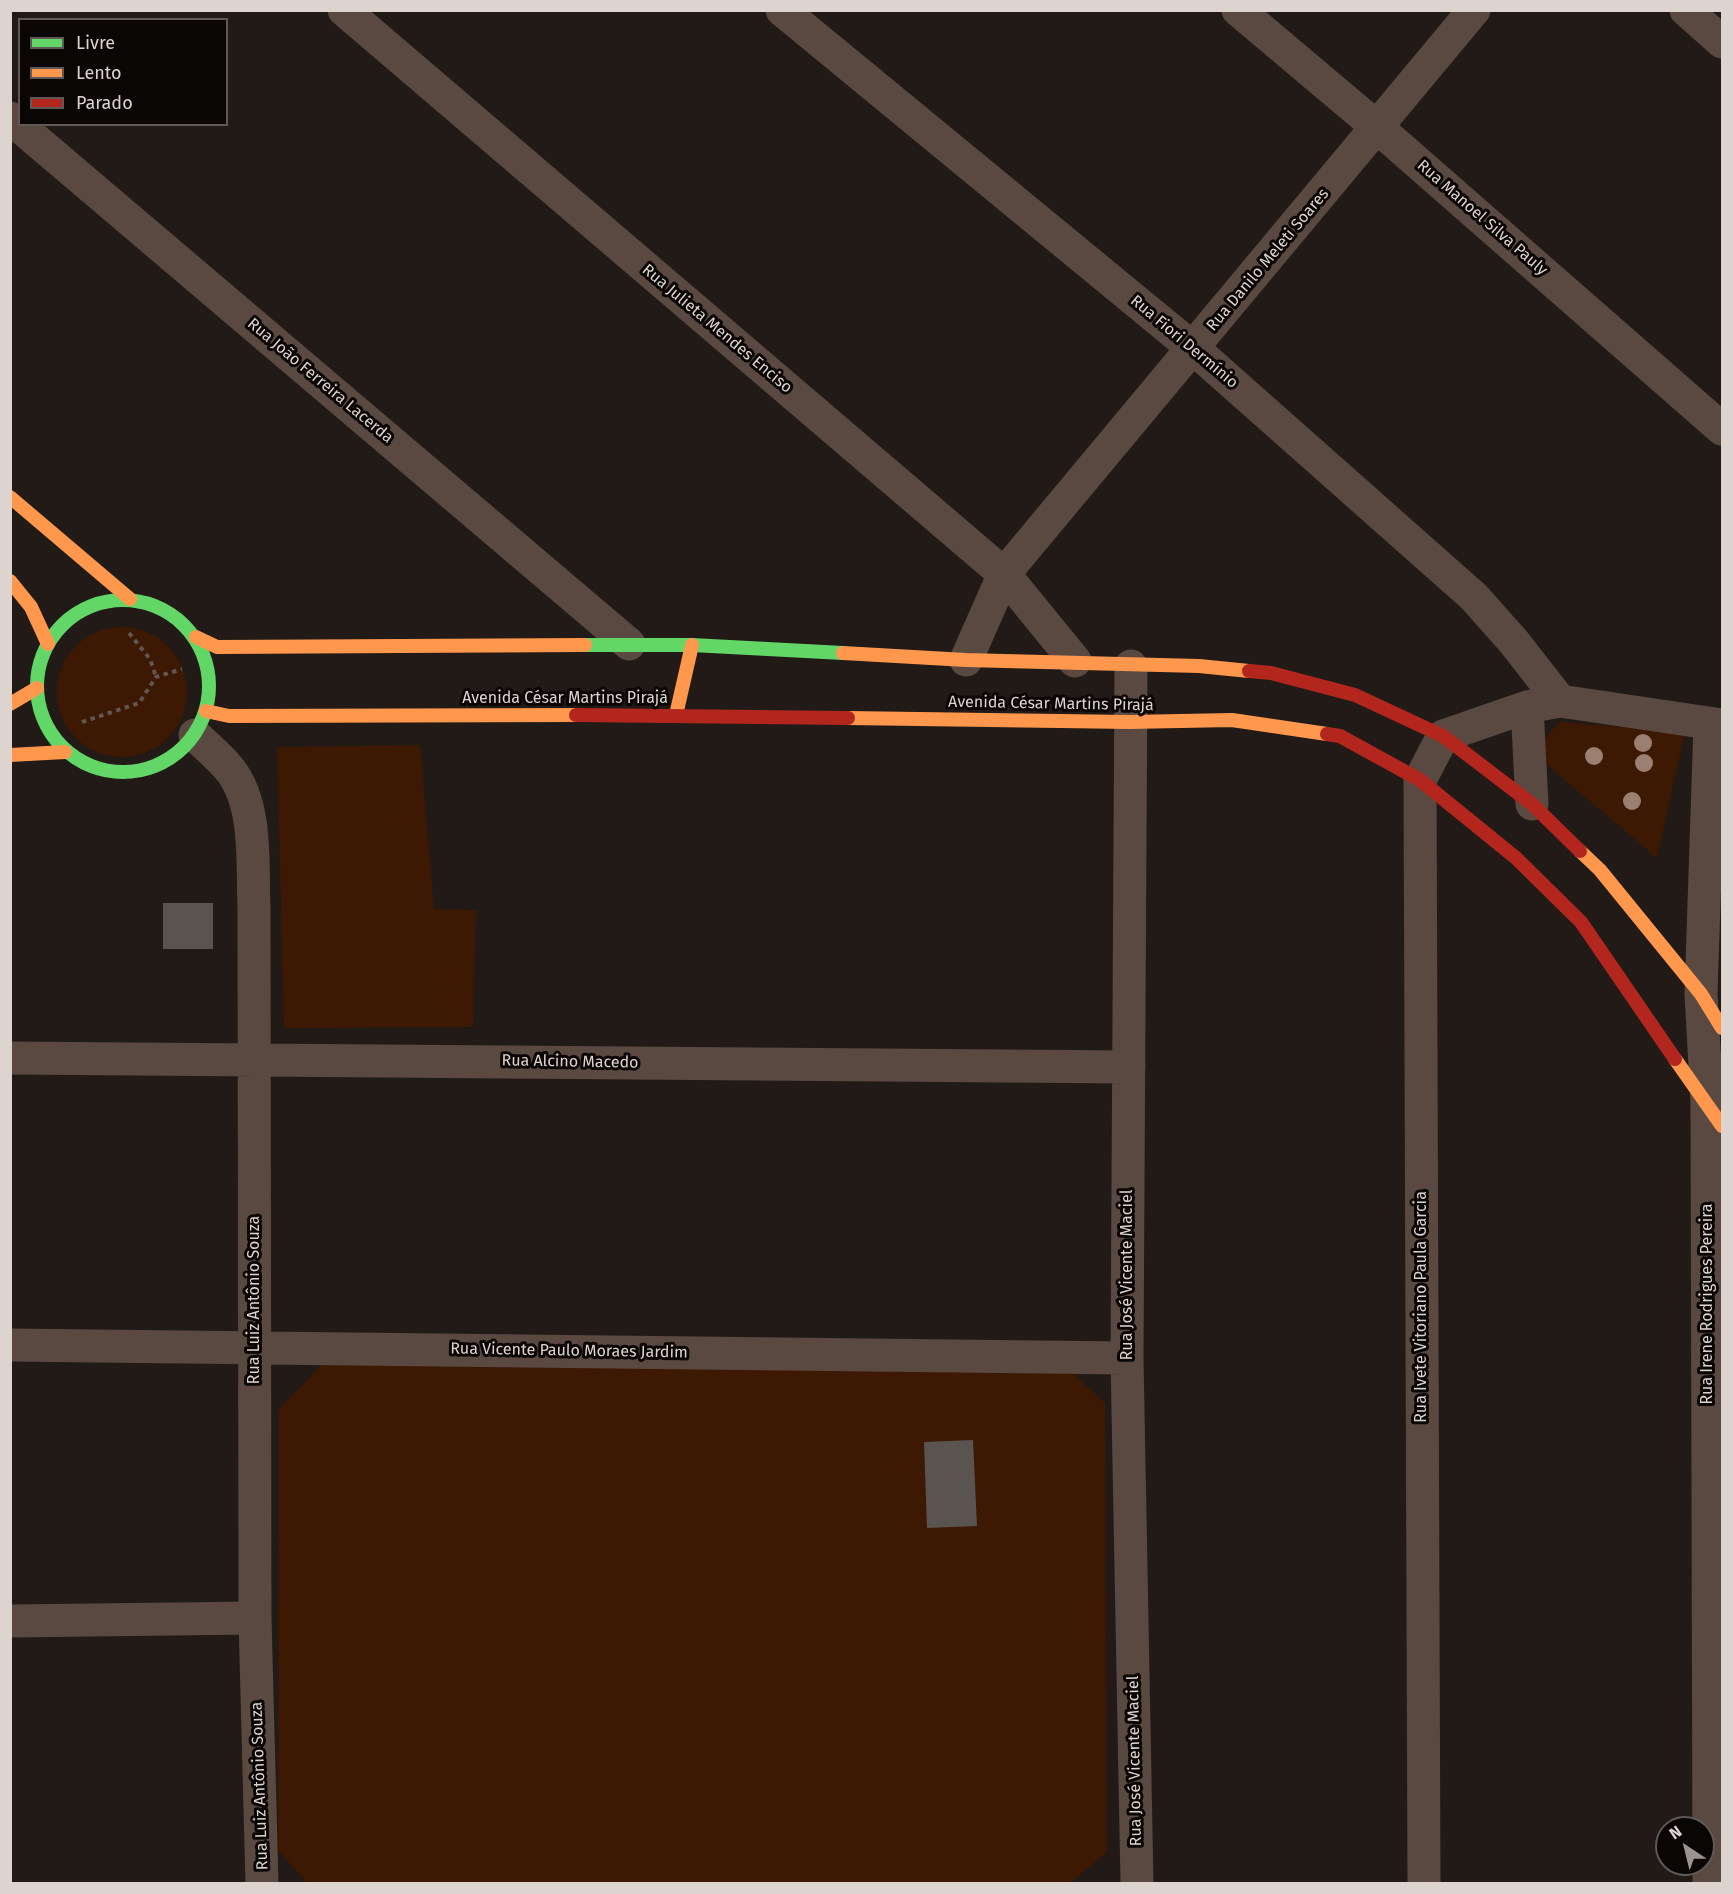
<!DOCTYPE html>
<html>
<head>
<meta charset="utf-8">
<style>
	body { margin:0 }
	#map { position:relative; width:1733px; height:1894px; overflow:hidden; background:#211a17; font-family:"Fira Sans",sans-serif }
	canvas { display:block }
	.frame { position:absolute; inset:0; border:12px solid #ddd4d0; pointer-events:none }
	.legend { position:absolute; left:18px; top:18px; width:210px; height:108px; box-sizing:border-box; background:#0a0604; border:2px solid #5e5856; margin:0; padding:8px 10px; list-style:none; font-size:18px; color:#ddd4d0 }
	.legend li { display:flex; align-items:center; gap:12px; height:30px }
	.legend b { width:30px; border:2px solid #5e5856 }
	.north { position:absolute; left:1655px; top:1816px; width:60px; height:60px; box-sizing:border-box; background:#0a0604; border:2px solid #5e5856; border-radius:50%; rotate:325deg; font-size:16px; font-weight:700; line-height:24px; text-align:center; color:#ddd4d0 }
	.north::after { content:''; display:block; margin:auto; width:21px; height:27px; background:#9b938f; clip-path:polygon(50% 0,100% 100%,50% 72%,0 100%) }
</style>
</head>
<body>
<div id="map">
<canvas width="1733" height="1894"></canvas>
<div class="frame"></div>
<ul class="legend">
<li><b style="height:8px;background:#63d668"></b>Livre</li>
<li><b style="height:8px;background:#ff974d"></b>Lento</li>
<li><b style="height:8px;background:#b3261e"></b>Parado</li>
</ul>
<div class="north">N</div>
</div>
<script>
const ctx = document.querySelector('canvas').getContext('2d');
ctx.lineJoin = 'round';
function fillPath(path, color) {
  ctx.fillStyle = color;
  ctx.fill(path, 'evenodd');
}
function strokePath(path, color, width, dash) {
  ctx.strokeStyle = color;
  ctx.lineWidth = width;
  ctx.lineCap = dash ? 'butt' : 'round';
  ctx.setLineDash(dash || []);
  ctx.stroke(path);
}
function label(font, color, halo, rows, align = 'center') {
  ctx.font = font + ' "Fira Sans",sans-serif';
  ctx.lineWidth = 6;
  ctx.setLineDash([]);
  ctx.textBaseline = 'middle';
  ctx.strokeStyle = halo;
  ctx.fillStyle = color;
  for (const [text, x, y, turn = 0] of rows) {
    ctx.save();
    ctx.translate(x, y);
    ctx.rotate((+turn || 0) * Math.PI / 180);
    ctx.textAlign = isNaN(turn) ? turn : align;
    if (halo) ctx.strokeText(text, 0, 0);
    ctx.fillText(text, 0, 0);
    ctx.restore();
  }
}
fillPath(new Path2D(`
	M57 692a65 65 0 1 1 130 0a65 65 0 1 1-130 0Z
	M1559,722L1685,732L1657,858L1534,754Z
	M420,745L434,909L476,910L473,1027L284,1028L277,747Z
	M325,1361L1064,1365L1105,1403L1107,1852L1070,1883L308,1884L278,1850L279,1409Z`), '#3d1803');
fillPath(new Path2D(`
	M163,903H213V949H163Z
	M973,1440L977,1526L927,1528L924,1442Z`), '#5a5451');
strokePath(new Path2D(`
	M129,633L150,659L156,677
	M82,722L139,703L156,677L182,669`), '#615650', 4, [4.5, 4.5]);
strokePath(new Path2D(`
	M344,10L1004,574L1075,661
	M782,10L1194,349L1474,597L1514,642L1560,701
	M1238,10L1378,128L1722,429
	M1686,10L1722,42
	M10,118L629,644
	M966,660L1004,574L1474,10
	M1131,666L1127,1358L1137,1884
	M1527,707L1532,804
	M195,735C206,746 221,758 231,771C258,807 252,865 254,907L255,1618L262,1884
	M10,1058L1129,1067
	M10,1345L1127,1358
	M10,1621L255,1618
	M1424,1884L1420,780L1443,736L1527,707L1560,701L1722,725
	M1709,1884L1707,1102L1701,994L1710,724`), '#594941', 33);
strokePath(new Path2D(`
	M37 686a86 86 0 1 1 172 0a86 86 0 1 1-172 0Z
	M585,645H692L843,653`), '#63d668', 14);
strokePath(new Path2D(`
	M10,497L130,599
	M10,581L31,607L48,644
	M196,637L217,647L585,645
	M843,653L966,660L1199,666L1249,671
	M10,704L37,688
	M206,711L229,716L576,715
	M676,715L692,645
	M848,718L1129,722L1232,720L1327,734
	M10,755L65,752
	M1580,851L1600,870L1701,994L1722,1028
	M1675,1059L1722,1126`), '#ff974d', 14);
strokePath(new Path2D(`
	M1249,671L1271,673L1355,695L1443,736L1532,804L1580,851
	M576,715L848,718
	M1327,734L1340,736L1420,780L1516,858L1581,922L1675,1059`), '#b3261e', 14);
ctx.fillStyle = '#9b7f71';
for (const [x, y] of [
	[1643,743],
	[1594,756],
	[1644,763],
	[1632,801]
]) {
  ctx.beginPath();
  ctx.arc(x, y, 9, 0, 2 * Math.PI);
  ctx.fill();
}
label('16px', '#ddd4d0', '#0a0604', [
	["Rua Manoel Silva Pauly",1482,218,41],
	["Rua Danilo Meleti Soares",1268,260,-50],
	["Rua Julieta Mendes Enciso",717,329,40],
	["Rua Fiori Dermínio",1184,342,40],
	["Rua João Ferreira Lacerda",320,381,40],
	["Avenida César Martins Pirajá",565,699],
	["Avenida César Martins Pirajá",1051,704,1],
	["Rua Alcino Macedo",570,1062,1],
	["Rua José Vicente Maciel",1128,1275,-90],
	["Rua Luiz Antônio Souza",255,1300,-90],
	["Rua Irene Rodrigues Pereira",1708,1304,-90],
	["Rua Ivete Vitoriano Paula Garcia",1422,1307,-90],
	["Rua Vicente Paulo Moraes Jardim",569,1351,1],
	["Rua José Vicente Maciel",1135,1761,-91],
	["Rua Luiz Antônio Souza",260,1786,-92]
]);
</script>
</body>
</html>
